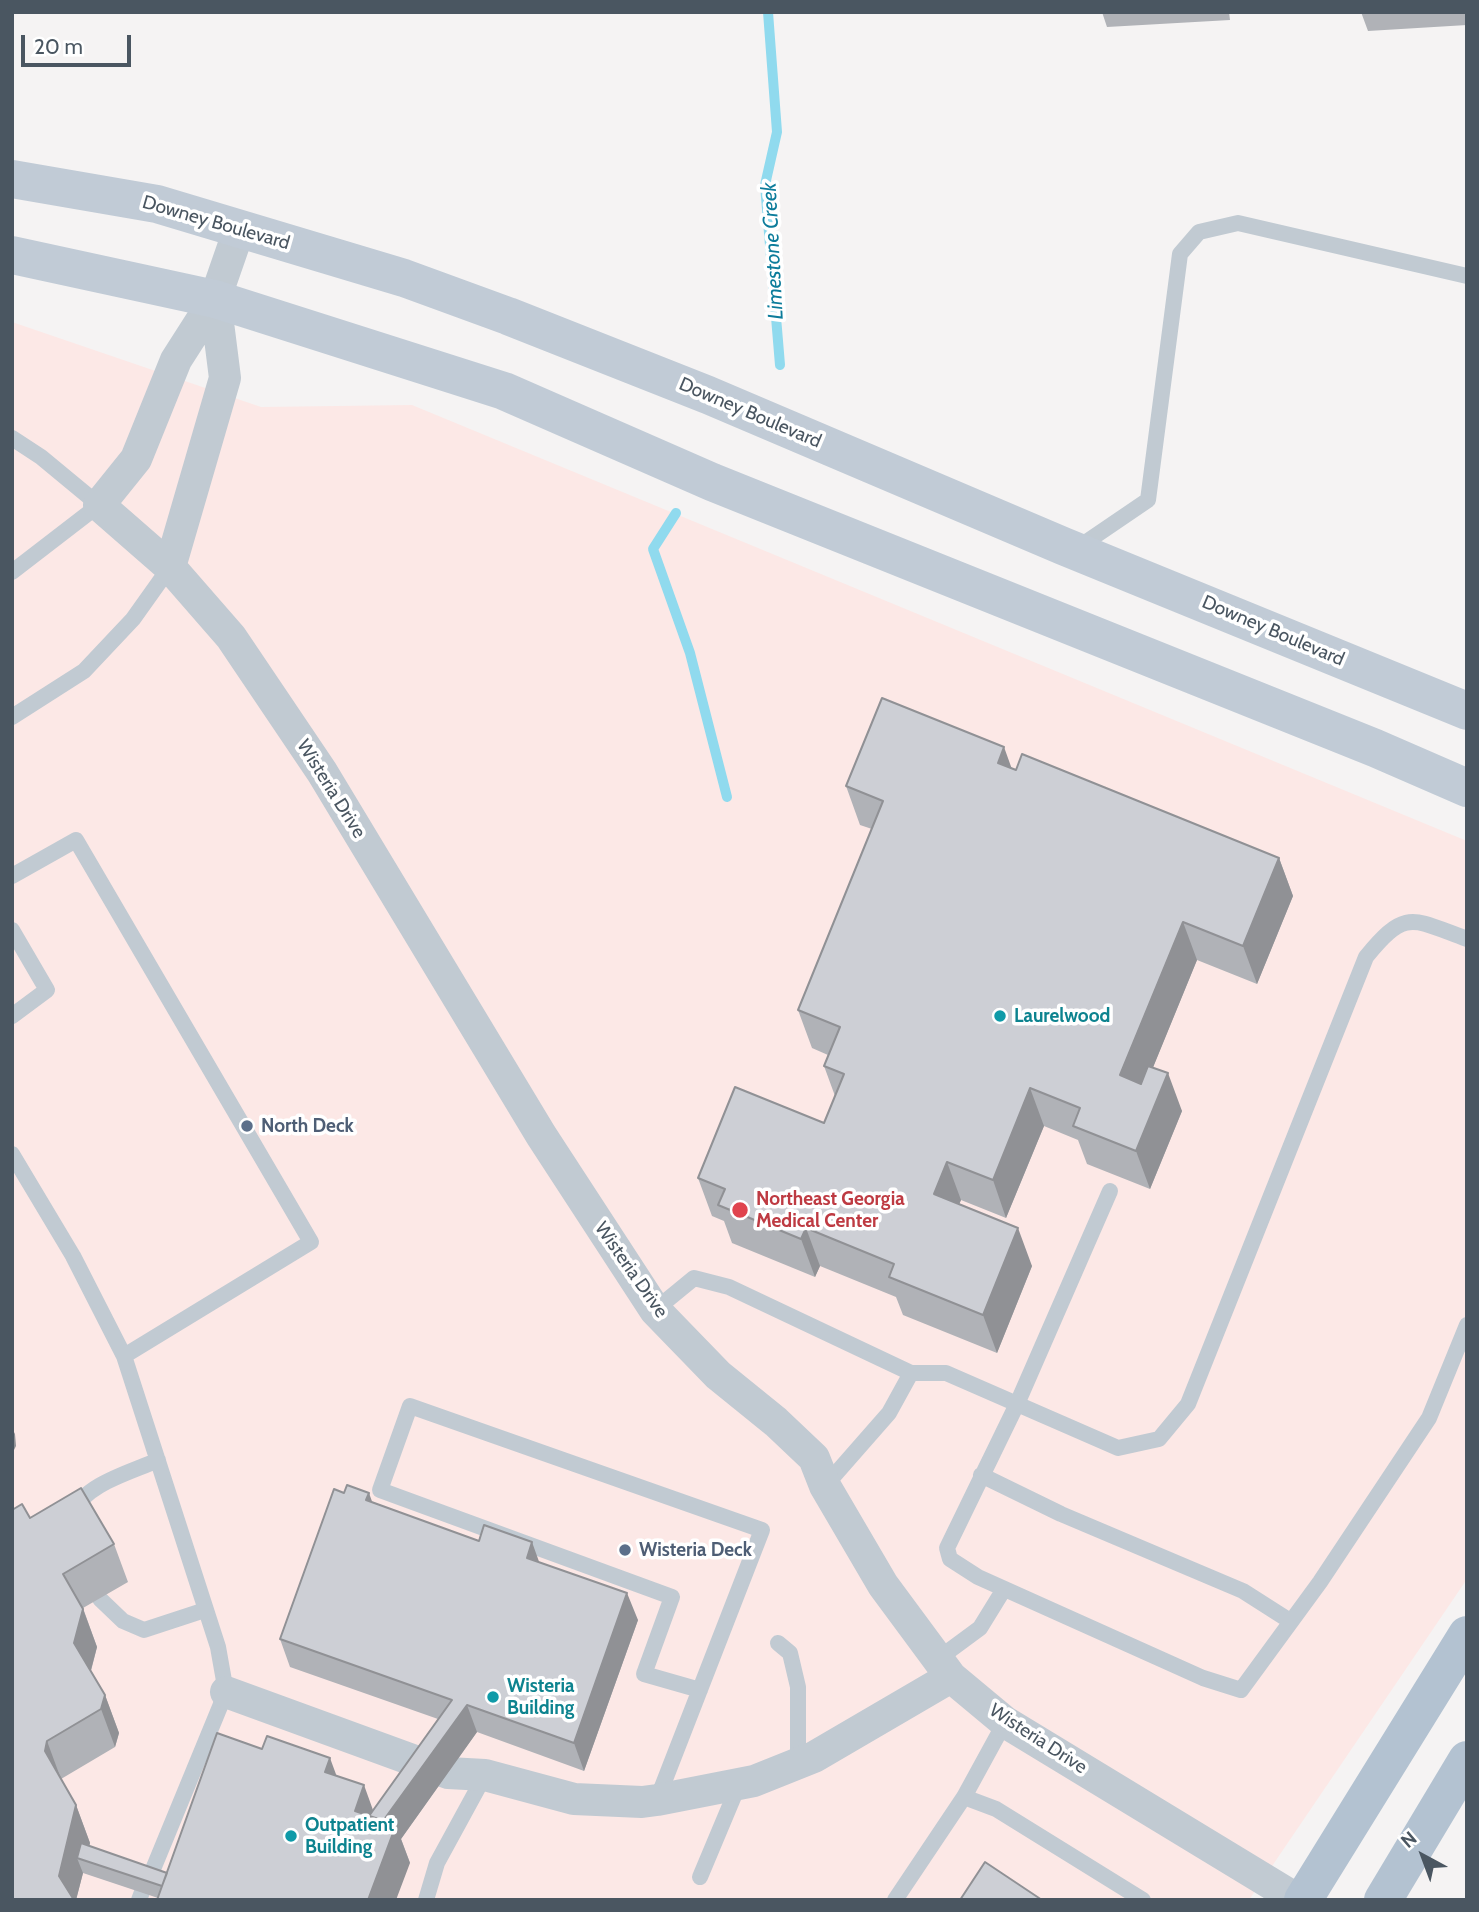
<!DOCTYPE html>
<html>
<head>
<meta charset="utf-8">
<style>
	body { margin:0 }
	#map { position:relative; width:1479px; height:1912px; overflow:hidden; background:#f5f3f3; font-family:Cabin,sans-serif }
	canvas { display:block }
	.frame { position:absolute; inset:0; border:14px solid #4a5661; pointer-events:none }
	.north { position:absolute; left:1388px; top:1821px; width:70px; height:70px; -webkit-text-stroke:5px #fff; paint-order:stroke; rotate:319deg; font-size:19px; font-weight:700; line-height:28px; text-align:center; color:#4a5661 }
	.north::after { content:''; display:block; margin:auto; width:24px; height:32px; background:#4a5661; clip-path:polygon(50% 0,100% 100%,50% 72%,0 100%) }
	.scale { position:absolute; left:21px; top:35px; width:110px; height:32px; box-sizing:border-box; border:4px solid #4a5661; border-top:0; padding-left:9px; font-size:21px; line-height:24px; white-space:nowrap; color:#4a5661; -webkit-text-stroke:5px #fff; paint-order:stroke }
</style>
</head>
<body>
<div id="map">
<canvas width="1479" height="1912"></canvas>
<div class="frame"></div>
<div class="north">N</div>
<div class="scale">20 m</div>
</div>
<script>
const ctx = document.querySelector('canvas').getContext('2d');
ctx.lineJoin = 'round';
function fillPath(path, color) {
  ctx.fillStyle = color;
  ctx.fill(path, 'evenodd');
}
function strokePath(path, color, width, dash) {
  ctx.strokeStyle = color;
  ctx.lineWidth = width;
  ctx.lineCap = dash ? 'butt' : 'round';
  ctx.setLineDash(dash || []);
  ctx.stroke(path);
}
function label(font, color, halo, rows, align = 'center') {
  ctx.font = font + ' Cabin,sans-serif';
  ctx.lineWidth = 7;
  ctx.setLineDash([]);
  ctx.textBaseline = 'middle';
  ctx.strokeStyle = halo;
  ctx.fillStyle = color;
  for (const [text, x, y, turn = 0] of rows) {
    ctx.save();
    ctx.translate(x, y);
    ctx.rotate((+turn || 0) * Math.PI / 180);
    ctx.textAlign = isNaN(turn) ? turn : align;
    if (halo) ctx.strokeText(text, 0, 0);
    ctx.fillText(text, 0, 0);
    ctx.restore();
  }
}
fillPath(new Path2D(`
	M12,322L261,407L412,405L1467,841V1579L1249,1900H12Z`), '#fce8e6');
strokePath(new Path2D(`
	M768,12L777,132L765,185L780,365
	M676,513L653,549L690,653L727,797`), '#90daee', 10);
strokePath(new Path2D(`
	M12,438L41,457L99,505L12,572
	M1076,549L1148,500L1180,254L1199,232L1238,223L1467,276
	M12,717L84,671L133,619L170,567
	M12,876L76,840L311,1242L124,1356
	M12,930L47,990L12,1016
	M12,1154L73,1256L124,1356L218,1647L226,1692L149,1879
	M1110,1191L1017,1404L947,1548L950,1559L978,1577L1203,1678L1241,1690L1320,1582L1429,1418L1467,1325
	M655,1310L694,1278L729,1287L911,1373
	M981,1475L1061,1514L1243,1591L1290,1621
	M825,1486L889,1413L911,1373H946L1118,1448L1159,1439L1188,1404L1366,957C1406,908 1412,919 1467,939
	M73,1513C84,1484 132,1472 158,1460
	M100,1599L123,1621L144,1630L205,1610
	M778,1643L790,1653L798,1687V1763
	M938,1659L980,1628L1004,1589
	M964,1797L996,1809L1143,1900
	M657,1800L762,1530L410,1406L380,1490L672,1597L644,1674L700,1690
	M700,1877L739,1784
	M139,1900L142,1892
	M426,1900L437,1863L485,1775
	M895,1900L964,1797L1005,1722`), '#c1cad2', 16);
strokePath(new Path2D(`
	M240,227L215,299L176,360L136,459L99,505L170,567L231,637L322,772L541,1135L655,1310L718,1375L776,1422L814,1458L825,1486L883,1585L951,1677L1005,1722L1298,1900
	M170,567L225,378L215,299
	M226,1692L448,1773L485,1775L574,1799L642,1802L657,1800L754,1781L814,1757L951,1677`), '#c1cad2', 32);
strokePath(new Path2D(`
	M12,179L157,204L404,278L508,316L708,395L1063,546L1467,711
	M12,255L215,299L504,391L712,482L1375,748L1467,788`), '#c1cbd6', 38);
strokePath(new Path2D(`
	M1303,1900L1467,1635
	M1383,1900L1467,1760`), '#b3c2d1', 38);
fillPath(new Path2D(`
	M1102,12H1229L1230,20L1107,27Z
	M1361,12H1467V25L1368,31Z
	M1012,768L1279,858L1293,896L1257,984L1197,960L1153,1067L1182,1111L1150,1189L1087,1164L1078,1140L1044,1126L1006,1218L961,1200L959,1204L1032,1266L997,1353L903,1315L896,1297L820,1266L815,1277L732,1243L724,1221L712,1216L698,1178L824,1123L835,1096L824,1066L828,1055L812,1048L798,1010L872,829L860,825L846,786Z
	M372,1503L539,1562L638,1620L584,1771L477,1732L401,1839L410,1863L158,1898L83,1873L76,1900H12L30,1518L114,1544L128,1582L83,1608L97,1647L91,1671L105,1695L119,1733L115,1747L61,1779L76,1805L90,1843L89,1846L167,1873L336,1776L373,1811L438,1719L290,1667L280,1639Z`), '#b0b2b7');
fillPath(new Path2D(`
	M1004,747L1018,786L998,763Z
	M1279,858L1293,896L1257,984L1243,946Z
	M1183,922L1197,960L1134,1114L1120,1075Z
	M1168,1073L1182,1111L1150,1189L1136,1151Z
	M1030,1088L1044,1126L1006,1218L993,1180Z
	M947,1162L961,1200L947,1232L934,1194Z
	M806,1228L820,1266L815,1277L801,1239Z
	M1018,1228L1032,1266L997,1353L983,1315Z
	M12,1428L15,1434L16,1446L12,1454Z
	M369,1493L379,1521L366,1500Z
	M532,1542L542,1570L527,1558Z
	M627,1593L638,1620L584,1771L574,1743Z
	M83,1609L97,1647L88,1681L74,1643Z
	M105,1695L119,1733L115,1747L101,1709Z
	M467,1705L477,1732L401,1839L410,1863L396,1900H368L378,1828Z
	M47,1741L61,1779L45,1751Z
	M330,1758L344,1796L325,1772Z
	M364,1785L378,1824L355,1811Z
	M76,1805L90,1843L85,1861L77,1858L83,1873L76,1900H67L59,1876Z`), '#909195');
const building = new Path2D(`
	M882,698L1004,747L998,763L1016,770L1022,754L1279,858L1243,946L1183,922L1120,1075L1141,1084L1148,1066L1168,1073L1136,1151L1073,1126L1080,1108L1030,1088L993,1180L947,1162L934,1194L1018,1228L983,1315L889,1277L894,1264L806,1228L801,1239L718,1205L725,1189L698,1178L735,1087L824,1123L844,1074L824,1066L840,1027L798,1010L883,801L846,786Z
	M347,1485L369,1493L366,1500L479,1541L484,1525L532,1542L527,1558L627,1593L574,1743L467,1705L383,1821L369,1816L452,1700L280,1639L334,1489L344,1493Z
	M81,1488L114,1544L63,1574L83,1609L74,1643L105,1695L101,1709L47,1741L45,1751L76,1805L59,1876L74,1900H12V1510L22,1504L30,1518Z
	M217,1733L262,1749L267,1736L330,1758L325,1772L364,1785L355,1811L396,1825L368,1900H157Z
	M81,1843L167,1873L162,1886L77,1858Z
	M985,1862L1042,1900H960Z`);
fillPath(building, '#cdcfd5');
strokePath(building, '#909195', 2);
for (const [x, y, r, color] of [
	[1000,1016,7,"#0f9aa8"],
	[247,1126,7,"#5c6f8a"],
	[740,1210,9,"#e0444e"],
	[625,1550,7,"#5c6f8a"],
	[493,1697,7,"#0f9aa8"],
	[291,1836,7,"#0f9aa8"]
]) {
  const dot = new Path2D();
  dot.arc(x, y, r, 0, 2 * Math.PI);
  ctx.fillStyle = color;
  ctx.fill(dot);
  strokePath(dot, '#fff', 2.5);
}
label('19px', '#4a5661', '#fff', [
	["Downey Boulevard",216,223,16],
	["Downey Boulevard",750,413,23],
	["Downey Boulevard",1273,631,23],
	["Wisteria Drive",331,789,58],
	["Wisteria Drive",631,1270,55],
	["Wisteria Drive",1038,1739,33]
]);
label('bold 19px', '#0d838f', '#fff', [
	["Laurelwood",1014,1016],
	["Wisteria",507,1686],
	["Building",507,1708],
	["Outpatient",305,1825],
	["Building",305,1847]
], 'left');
label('bold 19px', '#4e5e75', '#fff', [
	["North Deck",261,1126],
	["Wisteria Deck",639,1550]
], 'left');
label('bold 19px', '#be3a42', '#fff', [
	["Northeast Georgia",756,1199],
	["Medical Center",756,1221]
], 'left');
label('italic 21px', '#0c7c9b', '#fff', [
	["Limestone Creek",773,251,-93]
]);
</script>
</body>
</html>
